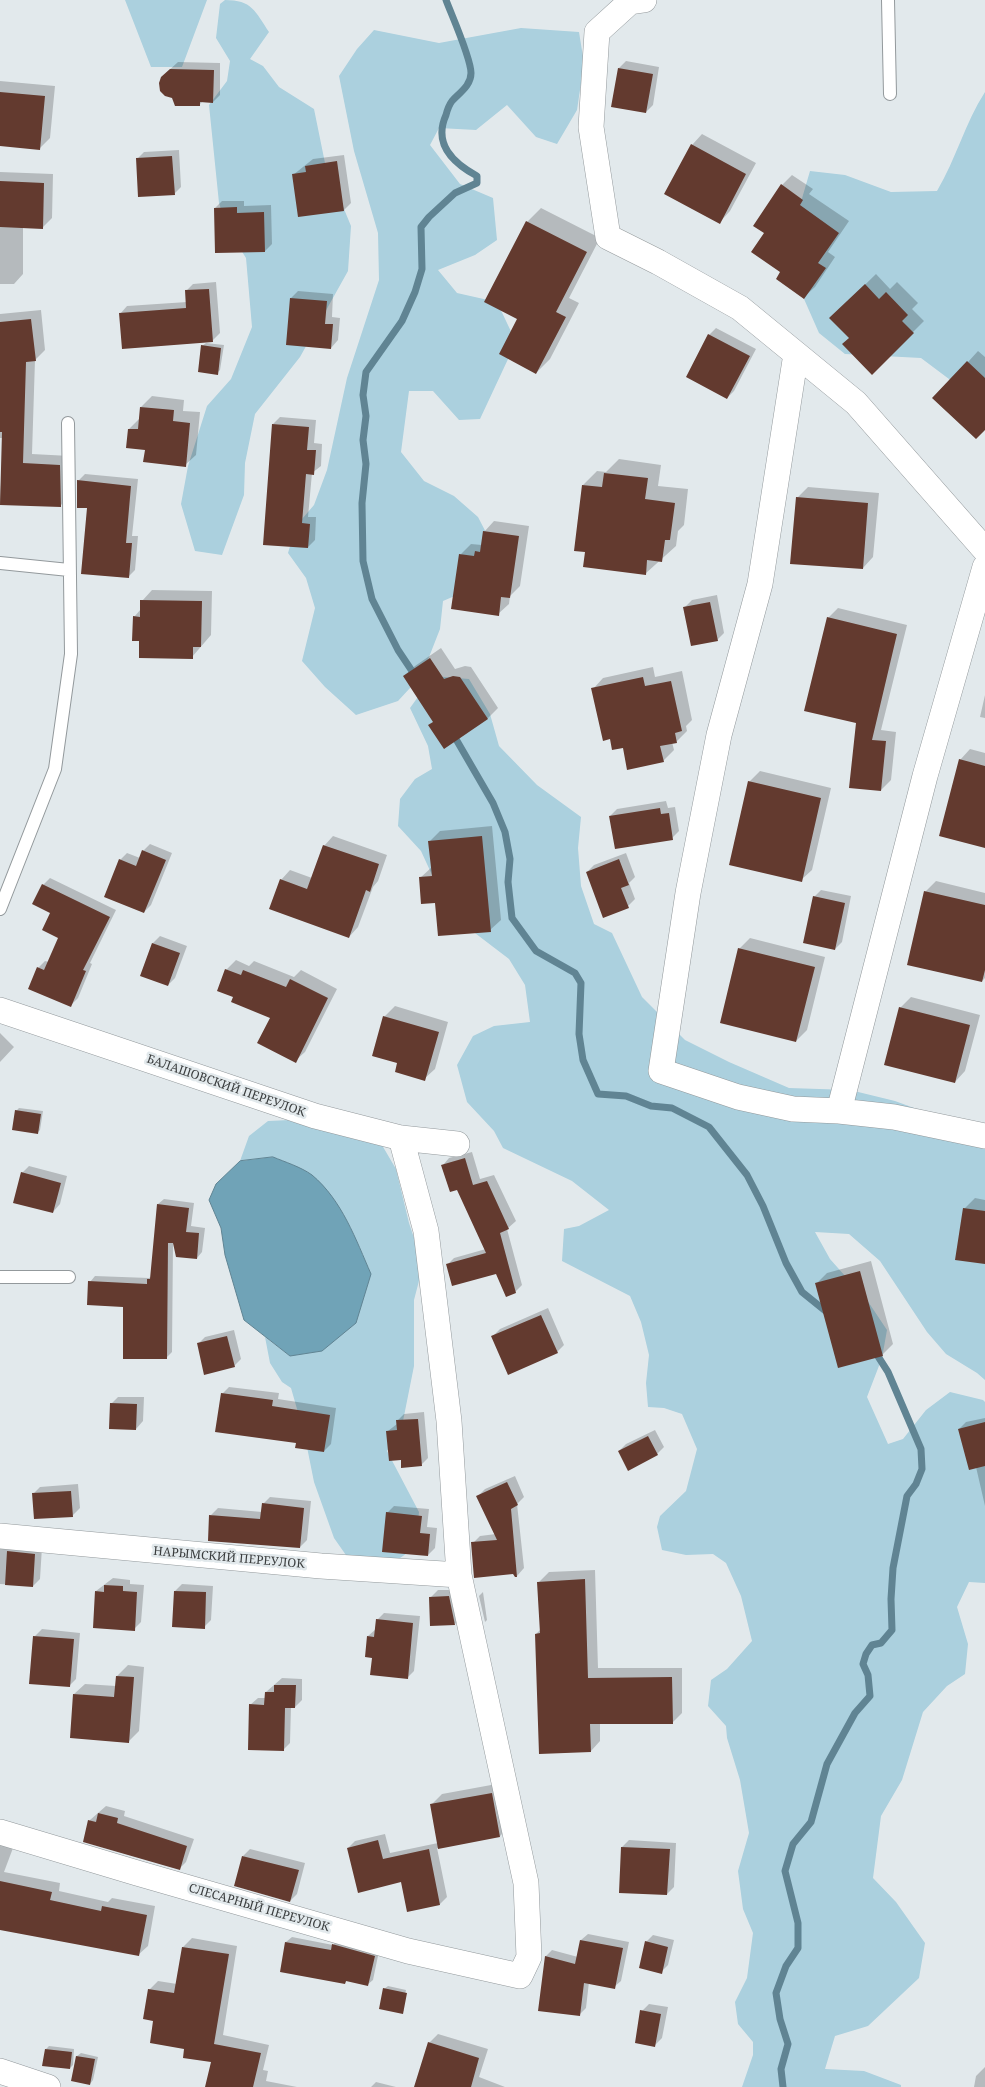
<!DOCTYPE html>
<html>
<head>
<meta charset="utf-8">
<style>
	body { margin:0 }
	canvas { display:block; background:#e2e9ec }
</style>
</head>
<body>
<canvas width="985" height="2087"></canvas>
<script>
const ctx = document.querySelector('canvas').getContext('2d');
ctx.lineJoin = 'round';
function fillPath(path, color) {
  ctx.fillStyle = color;
  ctx.fill(path, 'evenodd');
}
function strokePath(path, color, width, dash) {
  ctx.strokeStyle = color;
  ctx.lineWidth = width;
  ctx.lineCap = dash ? 'butt' : 'round';
  ctx.setLineDash(dash || []);
  ctx.stroke(path);
}
function label(font, color, halo, rows, align = 'center') {
  ctx.font = font + ' "Noto Serif",serif';
  ctx.lineWidth = 5;
  ctx.setLineDash([]);
  ctx.textBaseline = 'middle';
  ctx.strokeStyle = halo;
  ctx.fillStyle = color;
  for (const [text, x, y, turn = 0] of rows) {
    ctx.save();
    ctx.translate(x, y);
    ctx.rotate((+turn || 0) * Math.PI / 180);
    ctx.textAlign = isNaN(turn) ? turn : align;
    if (halo) ctx.strokeText(text, 0, 0);
    ctx.fillText(text, 0, 0);
    ctx.restore();
  }
}
fillPath(new Path2D(`
	M125,0H207L182,67H151Z
	M225,0C252,0 255,11 269,32L250,59L263,66L279,87L314,109L325,163L351,226L348,271L300,357L255,414L245,463L244,495L222,555L195,551L181,504L188,466L207,406L231,379L252,327L246,258L227,228L219,203L209,105L227,81L230,61L216,38L220,4Z
	M521,28L579,32L584,63L577,110L557,144L536,137L507,105L476,130L439,128L430,145L460,184L493,198L497,240L475,255L438,270L457,293L497,302L516,342L480,419L459,420L433,391H409L401,452L424,481L454,496L478,517L494,548L485,583L443,601L440,629L422,675L398,701L356,715L325,687L302,661L315,608L306,578L288,553L296,526L314,505L327,470L347,378L379,280L378,233L354,151L339,76L357,49L374,30L439,43Z
	M985,92V406L921,358L845,354L819,333L793,274L791,236L810,171L845,175L891,192L937,191C956,159 965,123 985,92Z
	M433,676L469,679L490,714L499,746L537,785L581,817L578,848L581,886L594,924L612,933L642,997L685,1040L729,1062L789,1088L850,1090L895,1101L985,1134V1380L977,1373L946,1354L927,1332L880,1261L849,1234L815,1232L830,1259L869,1303L887,1330L882,1358L867,1397L888,1444L903,1439L926,1410L950,1392L983,1400L985,1402V1583L969,1582L957,1607L968,1644L965,1674L947,1686L923,1712L902,1780L881,1816L873,1878L896,1902L925,1943L919,1978L868,2026L835,2036L825,2069L864,2071L901,2085V2087H742L753,2055V2042L738,2024L735,2002L747,1978L753,1933L743,1909L738,1871L749,1833L740,1780L727,1738L726,1726L708,1706L711,1680L727,1669L752,1641L741,1596L726,1563L713,1554L686,1555L662,1550L657,1527L660,1516L686,1491L697,1449L682,1414L664,1408L648,1407L646,1383L649,1355L641,1322L630,1296L562,1261L564,1229L579,1226L609,1210L572,1181L503,1148L494,1131L467,1102L457,1065L473,1036L494,1026L530,1022L525,985L509,959L450,914L421,851L398,826L400,799L415,779L432,769L428,746L410,708Z
	M290,1120L379,1140L396,1169L409,1223L417,1247L420,1277L414,1300V1366L402,1426L387,1451L419,1512L416,1547L387,1567L348,1558L334,1538L314,1482L305,1437L291,1388L282,1382L270,1363L265,1337L290,1356L273,1157L240,1161L249,1136L268,1121Z`), '#abd0de');
const water = new Path2D(`
	M273,1157C285,1162 301,1167 312,1175C342,1200 356,1240 371,1274L356,1323L322,1351L290,1356L244,1320L225,1255L221,1228L209,1200L216,1184L240,1161Z`);
fillPath(water, '#70a3b7');
strokePath(water, '#608493', 1);
fillPath(new Path2D(`
	M626,61L659,67L653,105L646,112L619,68Z
	M178,62L220,63V95L213,102L203,101L199,105L166,73Z
	M0,81L55,86L50,138L40,148L0,145Z
	M702,134L756,163L730,211L720,222L692,145Z
	M179,150L181,187L174,194L137,159L144,152Z
	M344,155L351,203L344,210L299,216L293,175L313,159Z
	M0,172L53,174L52,218L42,228L23,227V274L14,284H0Z
	M792,175L813,189L809,194L849,221L828,252L835,257L815,287L804,297L782,272L766,233L782,185Z
	M222,201H244V206L271,205L272,244L265,251L215,208Z
	M541,208L600,238L569,298L579,303L550,359L536,373L519,318L527,222Z
	M876,274L890,289L897,282L918,303L912,309L924,321L872,373L851,338L831,318Z
	M216,282L220,333L213,340L120,314L127,306L187,302L186,291L193,284Z
	M298,291L333,294L332,317L340,318L338,340L331,348L291,298Z
	M41,310L45,350L35,360L32,454L70,456V496L60,506L0,503L3,438H0V314Z
	M716,328L756,349L734,391L727,398L709,335Z
	M206,343L224,345L220,370L217,373L202,346Z
	M978,351L985,357V429L968,362Z
	M152,396L184,400L183,411L200,412L196,455L185,465L146,448L129,429L140,418L141,407Z
	M280,417L316,420L314,443L322,444L321,466L312,473L308,517H316L315,540L308,547L273,424Z
	M619,459L661,465L658,486L688,489L684,525L678,531L676,546L645,574L586,551L583,485L597,471L606,472Z
	M85,474L138,479L132,536H138L135,570L128,577L88,507L78,481Z
	M808,487L879,493L873,557L863,568L797,498Z
	M494,521L529,526L520,586L510,596L509,604L498,614L461,554L471,544L482,545L484,532Z
	M152,590L212,591L211,635L192,657L140,640L134,617L141,609L142,601Z
	M717,595L724,633L717,640L685,607L692,600Z
	M838,608L907,625L881,730L896,732L891,780L881,790L857,722L828,618Z
	M441,648L455,669L465,666L471,667L498,708L488,718L444,747L434,721L404,676L415,666Z
	M653,667L655,677L682,671L692,720L686,726L687,731L676,742H672L674,750L663,761L624,746L610,738L593,689L603,678Z
	M985,695V718L980,717Z
	M970,749L985,753V847L960,760Z
	M760,771L831,788L812,870L801,880L749,782Z
	M666,801L668,808L675,807L679,831L672,838L610,816L617,809Z
	M492,826L501,920L490,930L436,901L420,878L432,867L430,841L440,831Z
	M333,836L387,855L378,881L373,887L358,927L349,937L281,880L290,870L312,878L324,846Z
	M150,844L172,853L151,905L144,912L120,860L127,853L140,858L143,851Z
	M626,853L635,877L629,883L635,899L628,906L587,872L594,865Z
	M50,878L116,910L90,963L92,964L78,998L71,1005L38,968L45,961L49,962L59,937L43,885Z
	M936,881L985,893V978L982,981L925,892Z
	M821,890L851,896L842,942L835,949L814,897Z
	M160,936L187,946L175,978L168,985L141,975L153,943Z
	M750,938L825,957L807,1030L796,1041L739,949Z
	M236,960L249,966L254,961L294,977L301,970L337,989L305,1052L295,1061L272,1017L235,997L226,970Z
	M911,997L980,1015L965,1071L955,1082L900,1008Z
	M395,1006L448,1022L435,1069L424,1079L399,1062L384,1017Z
	M0,1033L14,1047L0,1062Z
	M19,1108L43,1111L40,1130L37,1133L16,1111Z
	M472,1152L480,1179L494,1175L516,1221L507,1229L522,1285L515,1292L497,1273L447,1265L454,1258L486,1249L457,1188L443,1165L449,1158Z
	M29,1166L67,1176L60,1204L53,1212L22,1173Z
	M975,1198L985,1200V1263L964,1209Z
	M164,1199L194,1203L191,1226L205,1228L202,1252L197,1258L173,1244L172,1352L166,1358L124,1305L90,1282L95,1276L149,1278L152,1276L158,1204Z
	M871,1261L893,1344L882,1355L816,1284L827,1273Z
	M548,1308L564,1345L557,1352L493,1336L500,1329Z
	M234,1330L241,1359L234,1366L198,1344L205,1337Z
	M229,1387L279,1393L278,1399L336,1408L331,1444L324,1451L297,1442L222,1394Z
	M118,1397H144L143,1421L136,1429L111,1404Z
	M424,1412L428,1458L421,1465L402,1458L388,1431L397,1424V1421L404,1414Z
	M985,1418V1506L976,1467L959,1429L966,1422Z
	M655,1430L664,1447L657,1454L619,1451L626,1444Z
	M515,1476L524,1497L517,1504L524,1568L517,1576L473,1543L480,1536L496,1534L478,1496L485,1489Z
	M78,1484L80,1508L73,1515L35,1518L33,1494L40,1487Z
	M270,1497L311,1501L307,1540L300,1547L211,1515L218,1508L262,1512L263,1504Z
	M394,1506L429,1509L427,1527L437,1528L435,1548L428,1555L387,1513Z
	M0,1547H42L40,1579L33,1586L0,1584Z
	M595,1570L598,1668H682V1713L672,1723H600V1741L591,1751L536,1634L541,1629L539,1582L549,1572Z
	M113,1578L130,1580V1584L144,1585L141,1622L134,1629L96,1591Z
	M182,1584L213,1586L211,1620L204,1627L175,1591Z
	M438,1590H456L462,1617L455,1624L431,1597Z
	M483,1592L487,1620L485,1622L479,1596Z
	M384,1613L420,1616L414,1671L407,1678L373,1657L368,1636L376,1629L377,1620Z
	M42,1629L80,1633L76,1679L69,1686L35,1636Z
	M128,1665L144,1667L139,1731L129,1741L74,1694L85,1684L116,1686L117,1676Z
	M282,1678L302,1679V1700L295,1707L291,1706L290,1743L283,1750L250,1705L258,1698H266V1692Z
	M502,1783L510,1826L500,1836L437,1848L447,1897L440,1904L408,1910L402,1881L348,1848L355,1841L385,1834L390,1853L438,1843L431,1805L442,1794Z
	M106,1806L125,1811L124,1816L194,1839L186,1862L179,1869L84,1841L90,1820Z
	M629,1840L676,1843L674,1887L667,1894L622,1847Z
	M0,1844L13,1848L4,1872L60,1883L59,1891L108,1902L112,1898L155,1906L148,1946L138,1955L0,1929Z
	M250,1849L305,1863L297,1894L290,1901L243,1856Z
	M588,1934L629,1942L621,1981L614,1987L589,1982L586,2008L580,2014L540,2010L546,1956L552,1950L578,1957L581,1940Z
	M653,1935L674,1940L668,1965L661,1972L646,1942Z
	M292,1937L333,1945L338,1940L379,1951L373,1980L367,1985L347,1980L345,1983L281,1971L286,1942Z
	M192,1938L237,1946L223,2035L269,2045L263,2070L268,2071L266,2081L297,2087H207L213,2061L186,2048L154,2020L149,1990L158,1981L177,1984L183,1947Z
	M388,1986L406,1990L402,2010H404L402,2012L384,1989Z
	M649,2004L668,2007L662,2038L655,2045L642,2011Z
	M438,2034L488,2049L479,2077L505,2087H415L429,2043Z
	M49,2046L74,2049L73,2065L70,2068L46,2049Z
	M81,2053L98,2057L93,2080L90,2084L77,2056Z
	M985,2067V2087H974L976,2076Z
	M376,2082L396,2087H371Z`), '#0003');
strokePath(new Path2D(`
	M416,677L398,650L372,599L363,561L362,503L366,464L363,440L366,416L363,395L366,372L402,321L415,292L422,269L421,227L429,217L455,193L477,183V176C453,163 433,144 446,115C447,111 449,105 452,101C459,93 471,86 471,73C471,58 452,16 446,0
	M453,734L493,803L505,832L510,859L508,882L512,918L536,951L575,973L581,983L579,1034L583,1060L598,1094L626,1096L651,1106L672,1108L709,1127L747,1175L763,1206L786,1263L802,1292L828,1313
	M783,2087L781,2069L788,2044L780,2019L776,1993L786,1966L798,1948V1923L785,1871L793,1844L811,1822L827,1764L855,1713L870,1696L868,1675L863,1664L866,1654L872,1645L881,1643L892,1630L891,1599L893,1568L907,1496L916,1484L922,1469L921,1449L888,1372L874,1350`), '#608493', 7);
fillPath(new Path2D(`
	M618,68L653,74L646,113L611,107Z
	M170,69L214,70L213,103L200,102V106H175L172,98L165,96L160,91L159,83L161,77Z
	M0,92L45,96L40,150L0,146Z
	M691,144L746,174L720,224L664,194Z
	M172,156L175,195L138,197L136,158Z
	M337,161L344,211L298,217L292,174L306,172L305,166Z
	M0,181L44,183L43,229L0,227Z
	M781,184L803,200L800,205L839,233L818,263L826,268L804,299L776,279L780,272L751,252L764,233L753,226Z
	M237,207V213L264,212L265,252L215,253L214,208Z
	M526,221L587,252L556,312L566,317L536,374L499,354L517,319L484,302Z
	M865,284L879,299L886,292L908,315L902,321L914,333L872,375L842,344L849,338L829,318Z
	M209,289L213,342L122,349L119,313L186,308L185,290Z
	M290,298L327,301L325,324H333L331,349L286,345Z
	M31,319L36,361L26,362L23,463L60,465L61,507L0,505L2,432H0V322Z
	M708,334L750,356L727,399L686,377Z
	M201,345L221,348L218,375L198,372Z
	M967,361L985,378V430L976,439L932,398Z
	M140,407L174,410L173,421L190,423L186,467L143,462L145,450L126,448L128,429H138Z
	M272,424L309,427L307,450H316L314,475L306,474L302,523L310,524L308,548L263,545Z
	M604,473L648,478L645,499L675,503L670,540H665L662,562L647,560L646,575L583,567L585,552L574,551L582,485L602,487Z
	M77,480L131,486L126,543H132L129,578L81,574L87,508H77Z
	M796,497L868,503L863,569L790,564Z
	M483,531L519,536L510,598L501,597L499,616L451,609L459,554L474,556L475,551L480,552Z
	M140,600L202,601L201,647H193V659L139,658V641H132L133,616L140,617Z
	M710,602L718,641L691,646L683,607Z
	M827,617L897,634L872,740L886,741L881,791L849,788L856,723L804,711Z
	M430,658L444,679L453,676L460,677L488,719L444,749L428,725L433,722L403,676Z
	M643,677L645,686L671,681L682,731L675,733L677,743L660,746L664,762L627,770L623,748L612,750L610,739L603,741L591,688Z
	M959,759L985,766V848L939,836Z
	M748,781L821,798L802,882L729,865Z
	M660,808L661,814L669,813L673,840L615,849L609,816Z
	M482,836L491,932L438,936L435,903L421,904L419,877L432,876L428,841Z
	M323,845L379,864L370,892L366,890L349,938L269,909L280,879L307,889Z
	M142,850L166,860L144,913L104,897L119,859L136,866Z
	M619,859L629,885L621,888L629,908L603,918L586,872Z
	M42,884L110,917L83,970L86,971L71,1007L28,989L37,967L44,970L58,938L42,930L50,913L32,904Z
	M924,891L985,905V970L982,982L907,965Z
	M813,896L845,903L835,950L803,943Z
	M152,943L180,953L168,986L140,976Z
	M738,948L815,967L796,1042L720,1023Z
	M225,969L241,975L243,970L286,987L290,979L328,998L296,1063L257,1043L270,1018L231,1002L233,997L217,991Z
	M899,1007L970,1025L955,1083L884,1065Z
	M383,1016L439,1032L425,1081L395,1072L397,1063L372,1056Z
	M15,1110L41,1114L38,1134L12,1130Z
	M465,1158L473,1185L487,1181L509,1229L500,1233L516,1293L506,1297L496,1274L452,1286L446,1264L486,1253L457,1190L450,1192L441,1165Z
	M21,1172L61,1183L53,1213L13,1203Z
	M157,1204L189,1208L186,1232L199,1233L197,1259L176,1257L173,1243H168L167,1359H123V1307L87,1305L88,1281L147,1284V1279H150Z
	M963,1208L985,1211V1264L955,1260Z
	M860,1271L883,1356L838,1368L815,1283Z
	M541,1315L558,1353L508,1375L491,1336Z
	M227,1336L235,1367L204,1375L197,1343Z
	M221,1393L273,1400L272,1406L330,1415L324,1452L295,1448L296,1443L215,1432Z
	M110,1403L137,1404L136,1430L109,1429Z
	M418,1419L422,1466L401,1468V1460L389,1461L386,1431L397,1430L396,1420Z
	M985,1422V1466L969,1470L958,1429Z
	M648,1436L658,1455L628,1471L618,1451Z
	M507,1482L518,1505L511,1509L517,1577H515L513,1574L474,1578L471,1542L497,1540L476,1496Z
	M71,1491L73,1517L34,1519L32,1493Z
	M262,1503L304,1508L300,1548L208,1541L209,1515L260,1519Z
	M386,1512L422,1516L420,1533L430,1534L428,1556L382,1552Z
	M7,1551L35,1554L33,1587L5,1585Z
	M585,1579L588,1678L672,1677L673,1724H590L591,1752L539,1754L535,1634L540,1633L537,1582Z
	M104,1585L123,1586V1591L137,1592L135,1631L93,1628L95,1591L104,1592Z
	M174,1591L206,1592L205,1629L172,1627Z
	M449,1596L455,1625L430,1626L429,1597Z
	M376,1619L413,1623L408,1679L370,1675L372,1658L365,1657L367,1636L374,1637Z
	M33,1636L74,1639L70,1687L29,1684Z
	M116,1676L134,1677L129,1743L70,1738L73,1694L114,1697Z
	M274,1685H296L295,1708H285L284,1751L248,1750L249,1704L264,1705L265,1692H274Z
	M492,1793L500,1837L438,1849L430,1804Z
	M98,1813L118,1818L117,1823L187,1846L180,1870L83,1842L88,1820L96,1822Z
	M378,1840L383,1859L429,1849L440,1905L407,1912L401,1882L358,1893L347,1848Z
	M621,1847L670,1849L667,1895L619,1893Z
	M242,1856L299,1870L290,1902L234,1886Z
	M0,1881L52,1892L50,1900L101,1911L102,1906L147,1915L139,1956L0,1930Z
	M580,1940L623,1948L615,1989L584,1983L580,2016L538,2011L545,1956L575,1964Z
	M645,1941L668,1947L662,1974L639,1968Z
	M285,1942L331,1950L332,1944L375,1956L368,1986L346,1981L345,1984L280,1972Z
	M182,1947L229,1954L214,2044L261,2053L253,2087H205L211,2062L183,2058L184,2049L150,2043L153,2021L143,2019L148,1989L174,1993Z
	M383,1988L407,1993L403,2014L379,2009Z
	M640,2010L661,2014L655,2047L635,2043Z
	M428,2042L479,2058L471,2087H414Z
	M45,2049L72,2052L70,2069L42,2066Z
	M76,2056L95,2059L90,2085L71,2081Z`), '#633a2f');
const lane = new Path2D(`
	M888,0L890,94
	M0,563L69,570
	M0,909L55,769L71,654L68,423
	M0,1277H69`);
const street = new Path2D(`
	M644,0L630,2L597,32L591,127L608,237L658,262L740,308L856,403L985,550
	M796,354L760,584L719,735L688,893L661,1071L738,1097L793,1109L839,1111L894,1117L985,1136
	M0,1010L315,1116L401,1138L457,1144
	M839,1111L925,776L985,567
	M0,1536L321,1566L459,1575
	M0,1832L137,1873L408,1951L520,1976L529,1957L526,1883L459,1575L449,1421L426,1231L401,1138
	M0,2071L48,2087`);
strokePath(lane, '#93999c', 14);
strokePath(street, '#93999c', 26);
strokePath(lane, '#fff', 12);
strokePath(street, '#fff', 25);
label('12px', '#3a3d3e', '#e2e9ec', [
	["БАЛАШОВСКИЙ ПЕРЕУЛОК",226,1086,19],
	["НАРЫМСКИЙ ПЕРЕУЛОК",229,1558,5],
	["СЛЕСАРНЫЙ ПЕРЕУЛОК",259,1908,16]
]);
</script>
</body>
</html>
